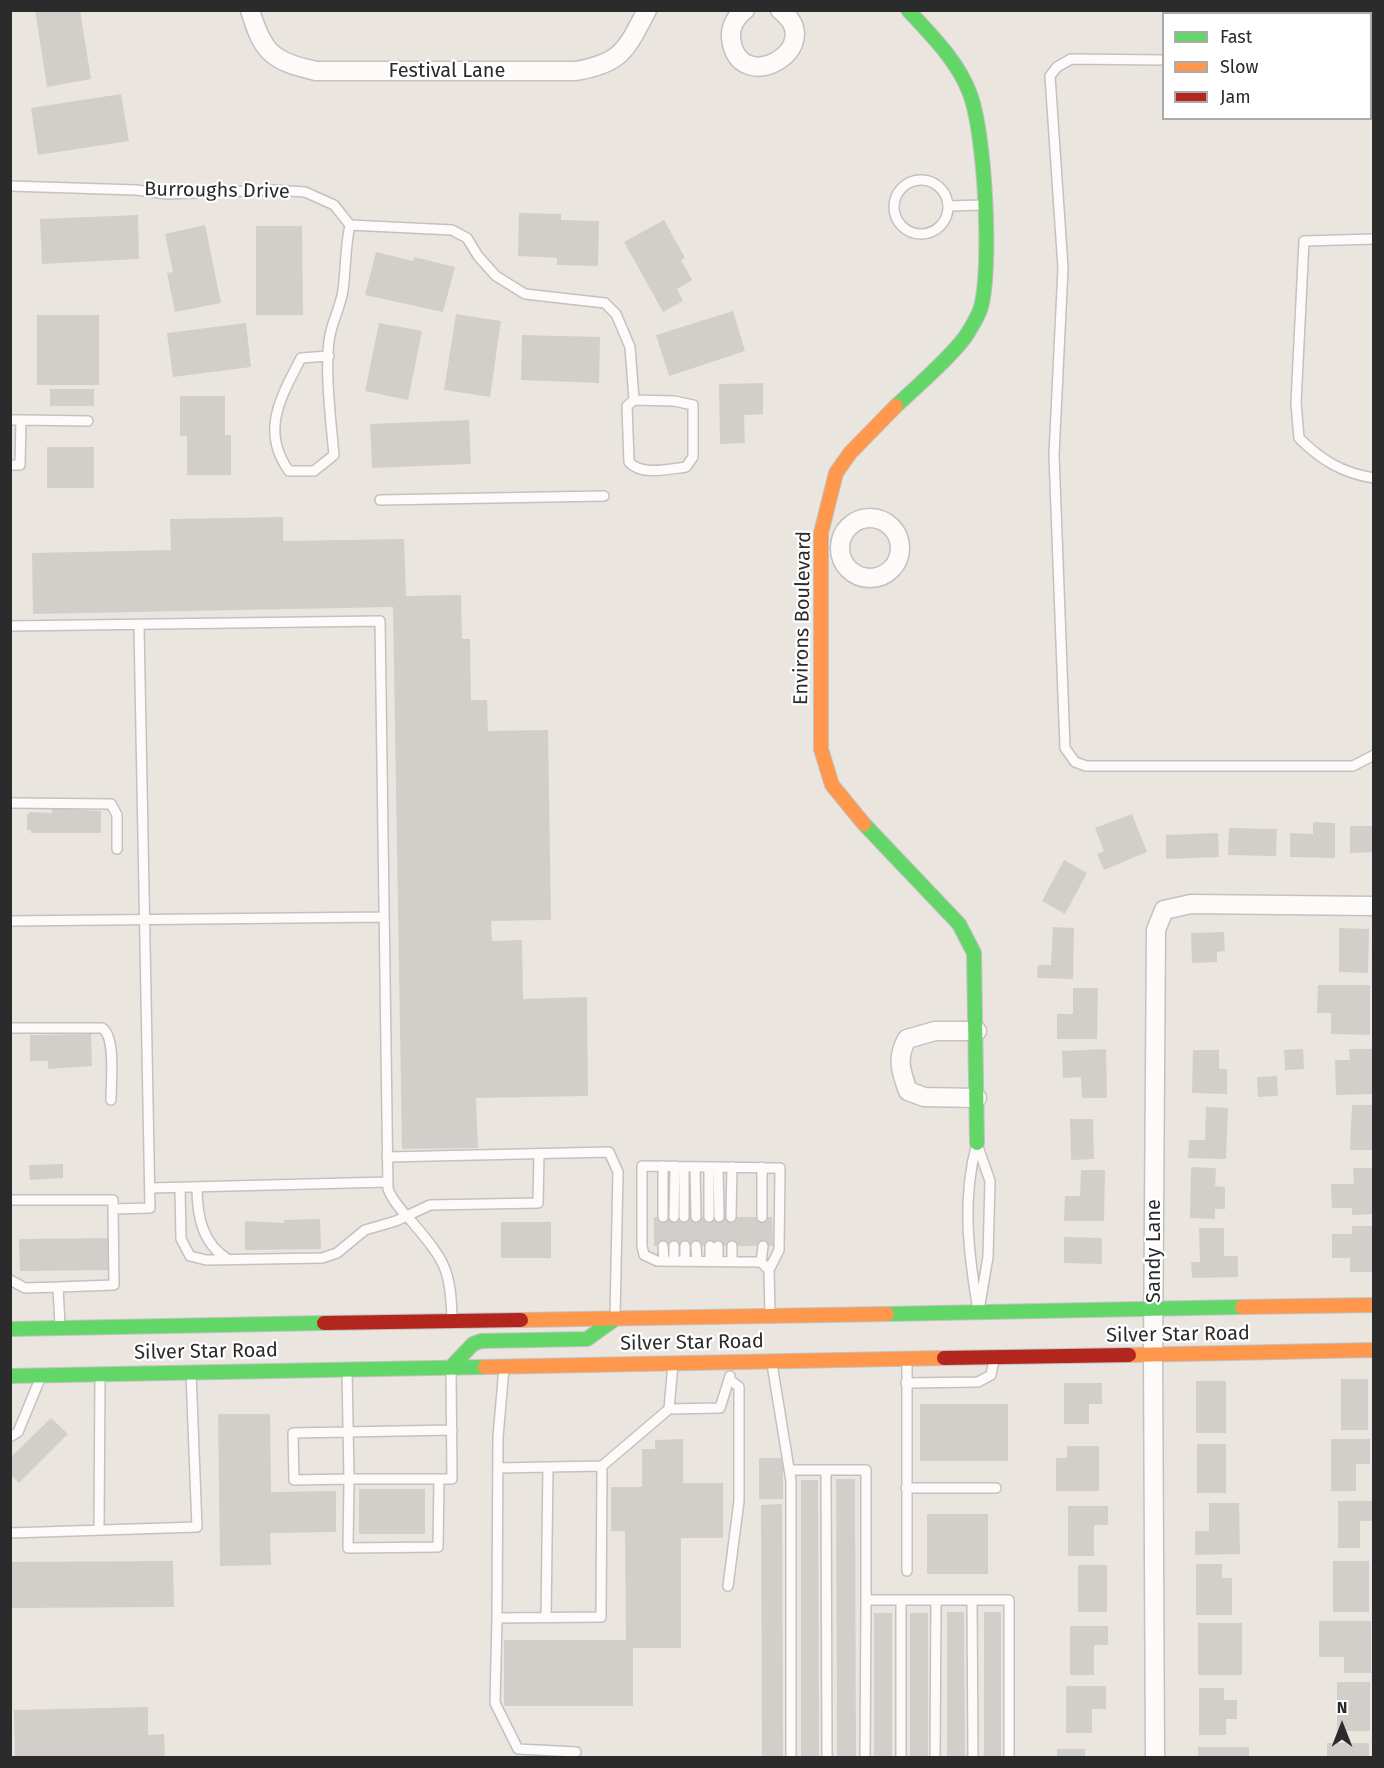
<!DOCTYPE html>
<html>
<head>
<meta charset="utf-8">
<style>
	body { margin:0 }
	#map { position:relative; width:1384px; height:1768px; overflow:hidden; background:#eae5df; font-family:"Fira Sans",sans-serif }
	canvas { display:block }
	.frame { position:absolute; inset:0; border:12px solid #2b2b2b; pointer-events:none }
	.legend { position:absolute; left:1162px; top:12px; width:210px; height:108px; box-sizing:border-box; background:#fff; border:2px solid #aaa; margin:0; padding:8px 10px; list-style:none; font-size:18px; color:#2b2b2b }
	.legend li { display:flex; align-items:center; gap:12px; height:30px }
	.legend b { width:30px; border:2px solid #aaa }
	.north { position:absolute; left:1312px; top:1696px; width:60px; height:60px; -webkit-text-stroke:4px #fff; paint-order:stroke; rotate:0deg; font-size:16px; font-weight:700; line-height:24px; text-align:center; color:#2b2b2b }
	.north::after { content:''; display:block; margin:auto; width:21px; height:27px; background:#2b2b2b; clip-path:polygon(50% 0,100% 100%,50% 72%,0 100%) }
</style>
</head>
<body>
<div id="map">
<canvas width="1384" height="1768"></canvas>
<div class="frame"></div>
<ul class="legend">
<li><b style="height:8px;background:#63d668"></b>Fast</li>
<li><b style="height:8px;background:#ff974d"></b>Slow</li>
<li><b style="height:8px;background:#b3261e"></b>Jam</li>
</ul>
<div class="north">N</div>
</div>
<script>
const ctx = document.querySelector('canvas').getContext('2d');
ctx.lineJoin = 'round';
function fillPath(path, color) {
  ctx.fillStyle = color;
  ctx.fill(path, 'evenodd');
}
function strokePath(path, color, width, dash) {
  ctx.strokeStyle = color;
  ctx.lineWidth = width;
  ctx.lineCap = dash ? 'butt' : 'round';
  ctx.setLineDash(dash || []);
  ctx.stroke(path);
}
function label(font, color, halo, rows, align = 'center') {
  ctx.font = font + ' "Fira Sans",sans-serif';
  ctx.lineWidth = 4.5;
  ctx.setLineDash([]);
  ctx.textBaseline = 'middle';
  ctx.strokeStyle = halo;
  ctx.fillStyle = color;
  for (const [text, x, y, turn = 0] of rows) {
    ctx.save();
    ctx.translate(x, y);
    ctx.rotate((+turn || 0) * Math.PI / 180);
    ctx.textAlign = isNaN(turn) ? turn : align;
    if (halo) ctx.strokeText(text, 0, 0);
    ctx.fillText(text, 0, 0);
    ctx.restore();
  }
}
fillPath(new Path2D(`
	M35,10H80L91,79L47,87Z
	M121,94L129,141L38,155L31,108Z
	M519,213L561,214V220L599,221L598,266L557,265V258L518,256Z
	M138,215L139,259L42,264L40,219Z
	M664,220L685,258L681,260L692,280L677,289L683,301L663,312L624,242Z
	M205,225L221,303L175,312L167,273L173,272L165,234Z
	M256,226H302L303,315H256Z
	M376,252L413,261L414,257L455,267L443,312L365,295Z
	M733,311L745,351L669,376L656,335Z
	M456,314L501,321L490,397L444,390Z
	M37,315H99V385H37Z
	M246,323L251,367L173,377L167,333Z
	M379,323L422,331L408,400L365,391Z
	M522,335L600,337L599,383L521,380Z
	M763,383V414L744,415L745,443L720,444L719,384Z
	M50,389H94V406H50Z
	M180,396H225V435H231V475H187V436H180Z
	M469,420L471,464L372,468L370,424Z
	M47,447H94V488H47Z
	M283,517V541L404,539L406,596L461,595L462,639H470L471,700H487L488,731L548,730L551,920L491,921L492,941L522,940L523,999L587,997L588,1096L476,1098L478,1148L402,1149L393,607L33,614L32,553L171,550L170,519Z
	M52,808L101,811V833H31V830H27V815L30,812L52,813Z
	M1132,814L1147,852L1104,870L1097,854L1104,851L1095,828Z
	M1313,822L1335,823V858L1290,857V833L1313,834Z
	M1350,826H1374V852L1350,853Z
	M1229,828L1277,829L1276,856L1228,855Z
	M1218,833L1219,857L1166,859V835Z
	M1064,860L1087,873L1065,914L1042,901Z
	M1053,927L1074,928L1073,979L1037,978L1038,965H1051Z
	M1339,928L1369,929L1368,973L1339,972Z
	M1224,932L1225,951L1217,952V962L1192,963L1191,933Z
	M1318,985H1370V1035L1331,1034V1013H1317Z
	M1073,988H1098L1097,1039H1057V1014H1073Z
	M91,1034L92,1066L48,1069V1061H30V1035Z
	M1106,1049L1107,1098H1082L1081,1077L1063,1078L1062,1051Z
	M1303,1049L1304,1069L1285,1070L1284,1050Z
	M1349,1049H1374V1094L1336,1095L1335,1060H1350Z
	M1193,1050H1219V1069H1227V1094L1192,1093Z
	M1277,1076L1278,1096L1258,1097L1257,1077Z
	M1352,1105H1374V1150H1350Z
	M1206,1107L1228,1108L1226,1159L1188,1158L1189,1140H1205Z
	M1070,1119H1093L1094,1159L1071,1160Z
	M63,1164V1178L30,1180L29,1165Z
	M1191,1167L1216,1168L1215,1186L1225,1187V1209H1215V1219L1190,1218Z
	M1353,1168H1374L1372,1214L1352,1215V1208H1332L1331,1184H1354Z
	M1081,1170H1105L1104,1221H1064L1065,1196H1080Z
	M654,1217H772L773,1246H654Z
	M320,1219L321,1249L245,1250V1221L284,1223V1220Z
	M501,1222H551V1258H501Z
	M1352,1226H1373L1372,1272H1350V1258H1332V1234H1352Z
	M1199,1228H1224V1256H1238V1277L1192,1278L1191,1262H1200Z
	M1064,1237L1102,1238V1264L1064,1263Z
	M108,1238V1270L20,1271L19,1239Z
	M1341,1379H1368V1430H1341Z
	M1196,1381H1226V1433H1196Z
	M1064,1383H1102V1404H1089V1424H1064Z
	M920,1404H1008V1461H920Z
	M218,1414H270L271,1492L336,1491V1532L270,1533L271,1565L220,1566Z
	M51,1418L68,1434L19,1483L10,1474V1458Z
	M683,1439V1483H723V1538H681V1648H633V1706H504V1640H626L625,1531H611V1487H642V1449H655V1440Z
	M1331,1439H1370V1464H1356V1491H1331Z
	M1197,1444H1226V1493H1197Z
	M1067,1446H1099V1491H1056V1458H1067Z
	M759,1458H783V1499H759Z
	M836,1479H855L856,1758H837Z
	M801,1480H818L819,1758H801Z
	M359,1489H425V1534H359Z
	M1338,1501H1374V1521H1360V1548H1338Z
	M1209,1503H1239L1240,1554L1195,1555V1531H1209Z
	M782,1504L783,1758H762L761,1505Z
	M1068,1506H1108V1525H1094V1556H1068Z
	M927,1514H988V1574H927Z
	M173,1561L174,1607L10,1608V1562Z
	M1333,1561H1369V1612H1333Z
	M1196,1564H1222V1578H1232V1615H1196Z
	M1078,1565H1107V1612H1078Z
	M947,1612H964L965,1758H947Z
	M984,1612H1001V1758H984Z
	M874,1613H892V1758H874Z
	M910,1613H928V1758H910Z
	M1319,1621H1371V1673H1344V1657H1319Z
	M1198,1623H1242V1675H1198Z
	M1070,1626H1108V1645H1094V1675H1070Z
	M1337,1682H1370V1731H1337Z
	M1066,1686H1106V1709H1092V1733H1066Z
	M1199,1688H1224V1700H1237V1719H1226V1735H1199Z
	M148,1707V1735L164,1734L165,1758H15L14,1710Z
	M1327,1743H1369V1758H1327Z
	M1198,1747H1249V1758H1198Z
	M1057,1749H1085V1758H1057Z`), '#d2cfcb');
const lane = new Path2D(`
	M1370,54H1374
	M1164,60L1071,59L1057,67L1050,76L1063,268L1054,455L1065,748L1075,762L1086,766H1353L1374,755
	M894 207a27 27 0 1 1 54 0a27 27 0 1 1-54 0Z
	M10,186L136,190L167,194L274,190L305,192L334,205L350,225C345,247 346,268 343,290C341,305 333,320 330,335C324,366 331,422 334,455L314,471H289C260,431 281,397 301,358L329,356
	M949,206L982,205
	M350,225L452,230L467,238L478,256L496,276L525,294L605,303L616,314L630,347L634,400L627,406L629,462C641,476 669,469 686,467L693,457V405L674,401L634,400
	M1374,239L1304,241L1296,403L1299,438C1321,460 1342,473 1374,478
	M10,420H21L20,465H10
	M21,420L88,421
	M380,500L604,496
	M10,626L380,621L388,1189C393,1202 404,1213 413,1223C445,1261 451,1270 452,1320
	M10,803L111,804L117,815V849
	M10,921L384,917
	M11,1028H102C116,1036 111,1083 111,1100
	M977,1143C962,1197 968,1249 977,1304
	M977,1144L990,1181L988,1257L979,1310
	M387,1157L609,1152L618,1172L615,1316
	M663,1166V1217
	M684,1167V1217
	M695,1167L696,1217
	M709,1167V1217
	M718,1167L719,1217
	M762,1167V1217
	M197,1187C197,1216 202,1244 229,1260
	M150,1188L388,1182
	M180,1188L181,1239L190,1256L206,1260L322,1258L337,1253L365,1230L396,1221L430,1205L538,1203L539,1154
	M10,1200H113V1209
	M674,1217L675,1166
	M731,1217L732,1167
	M663,1246L664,1261
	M674,1246V1261
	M685,1246V1261
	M696,1246L697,1261
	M718,1246V1261
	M732,1246V1261
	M710,1261V1246
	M761,1262L763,1246
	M769,1270L779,1250L780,1168L642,1166V1246L644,1255L657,1261L761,1262L769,1270L770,1314
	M10,1280L25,1288L58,1287L60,1326
	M58,1287L114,1285L113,1209L150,1208L139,626
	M907,1362V1571
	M772,1364L791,1481V1758
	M504,1368L498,1437L497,1618L601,1617L602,1466L669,1409L673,1364
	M347,1370L349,1479H452L451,1369
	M906,1383L978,1382L991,1375L994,1360
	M669,1409L720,1408L730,1376
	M10,1437L18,1432L40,1379
	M498,1468L548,1467
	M790,1470H866V1600H1009V1758
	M826,1470L827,1758
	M439,1479L438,1547L348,1548L349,1479L294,1480L293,1433L452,1430
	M906,1488H996
	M99,1530L100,1376
	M10,1533L197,1527L191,1373
	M728,1586L739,1501V1387L729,1379
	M972,1600L973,1758
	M901,1601V1758
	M497,1618L495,1703L518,1749L576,1752
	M546,1618L548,1467L602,1466
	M865,1758L866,1600
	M935,1758L936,1600`);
const street = new Path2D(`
	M250,10C263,54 273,61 316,71H576C622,63 626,50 647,10
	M745,10C736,16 730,27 731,38C738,100 830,47 780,10
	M840 548a30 30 0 1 1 60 0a30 30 0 1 1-60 0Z
	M977,1031H935L907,1039C896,1058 901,1072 908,1091L924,1097L977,1098
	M1155,1758L1153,1355L1156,930L1164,910L1191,904L1374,906`);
const fast = new Path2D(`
	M896,406C914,389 959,350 969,331C973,324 979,315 981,307C992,266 985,133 970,94C958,61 931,35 908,10
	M864,824L959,924L974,953L977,1143
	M887,1314L1242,1307
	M10,1329L324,1323
	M451,1367L473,1344L481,1341L587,1339L615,1319
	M10,1376L485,1367`);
const slow = new Path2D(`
	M864,824L832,785L821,749V533L836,473L850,453L896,406
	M1242,1307L1374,1305
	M521,1320L887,1314
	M1129,1355L1374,1350
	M485,1367L944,1358`);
const jam = new Path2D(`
	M324,1323L521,1320
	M944,1358L1129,1355`);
strokePath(lane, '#c3c1c1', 12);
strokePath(street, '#c3c1c1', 21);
strokePath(fast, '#c3c1c1', 16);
strokePath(slow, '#c3c1c1', 16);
strokePath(jam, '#c3c1c1', 16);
strokePath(lane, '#fcfbfa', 9);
strokePath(street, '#fcfbfa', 18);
strokePath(fast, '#63d668', 14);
strokePath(slow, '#ff974d', 14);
strokePath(jam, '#b3261e', 14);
label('20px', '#2b2b2b', '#fff', [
	["Festival Lane",447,71],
	["Burroughs Drive",217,191,1],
	["Environs Boulevard",803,618,-89],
	["Sandy Lane",1154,1251,-90],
	["Silver Star Road",1178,1335,-1],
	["Silver Star Road",692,1343,-1],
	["Silver Star Road",206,1352,-1]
]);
</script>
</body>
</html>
